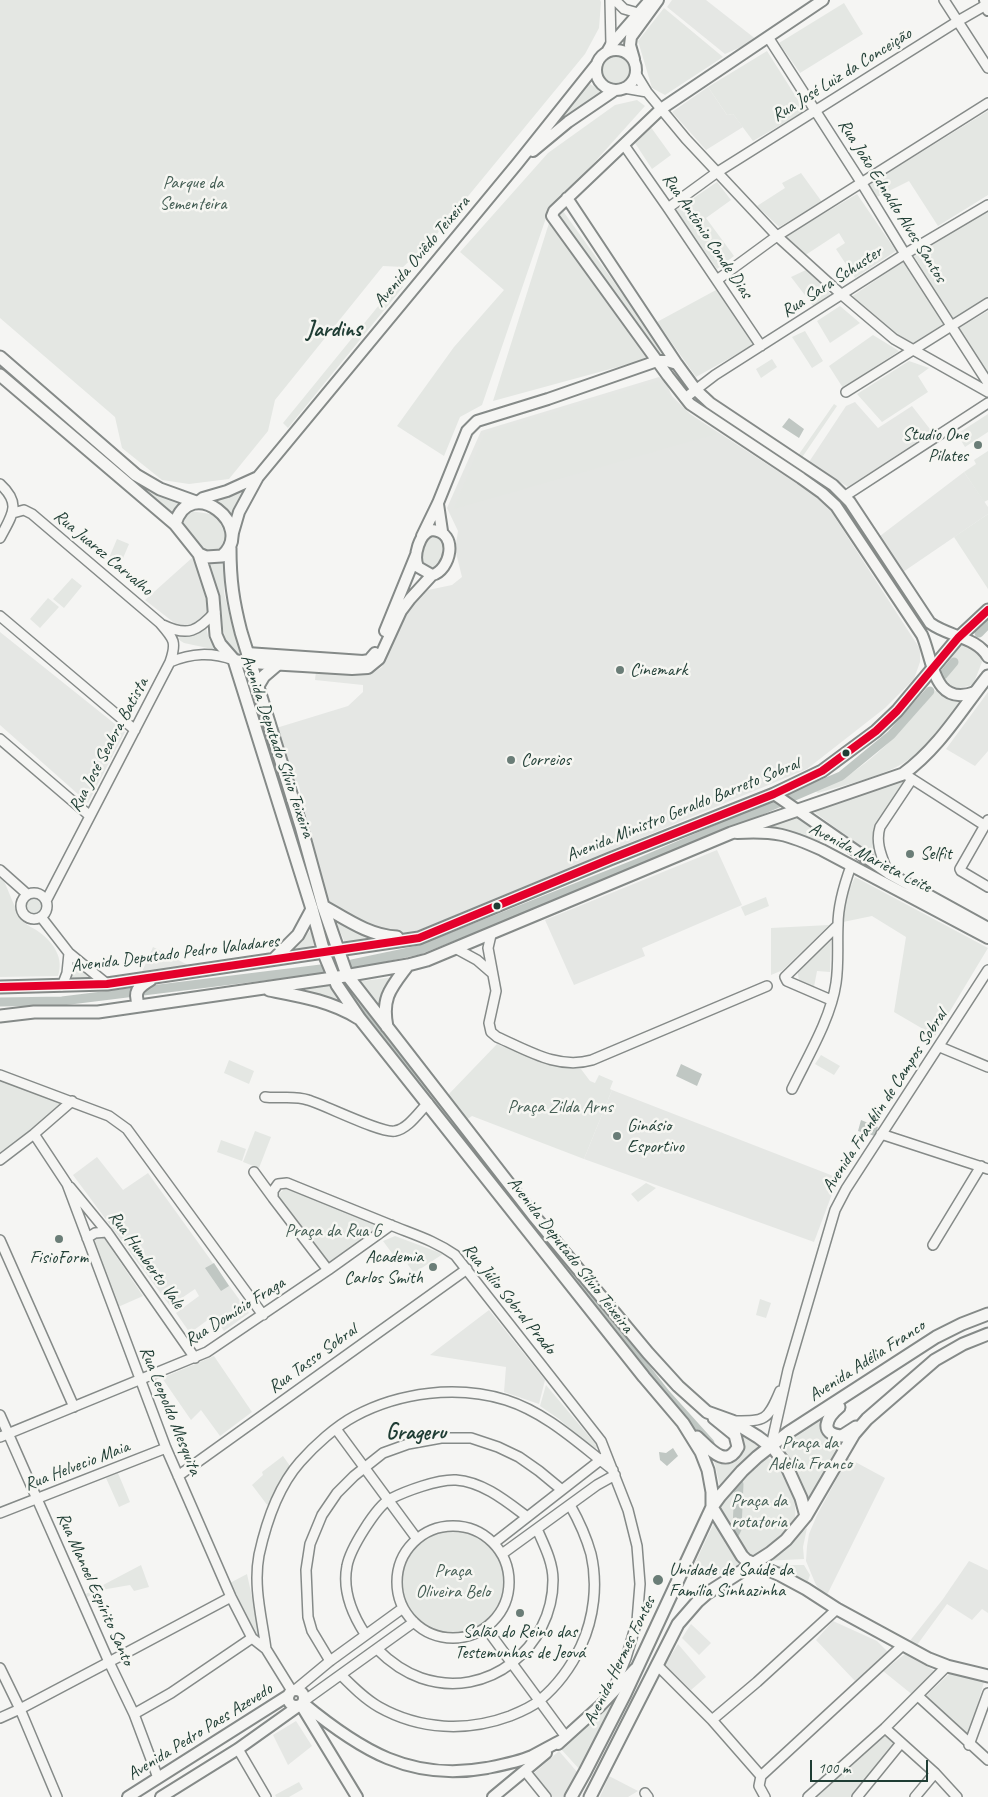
<!DOCTYPE html>
<html>
<head>
<meta charset="utf-8">
<style>
	body { margin:0 }
	#map { position:relative; width:988px; height:1797px; overflow:hidden; background:#f5f5f3; font-family:Caveat,sans-serif }
	canvas { display:block }
	.scale { position:absolute; left:810px; top:1760px; width:118px; height:22px; box-sizing:border-box; border:2px solid #1f3d34; border-top:0; padding-left:6px; font-size:15px; line-height:18px; white-space:nowrap; color:#1f3d34; -webkit-text-stroke:4px #f6f6f2; paint-order:stroke }
</style>
</head>
<body>
<div id="map">
<canvas width="988" height="1797"></canvas>
<div class="scale">100 m</div>
</div>
<script>
const ctx = document.querySelector('canvas').getContext('2d');
ctx.lineJoin = 'round';
function fillPath(path, color) {
  ctx.fillStyle = color;
  ctx.fill(path, 'evenodd');
}
function strokePath(path, color, width, dash) {
  ctx.strokeStyle = color;
  ctx.lineWidth = width;
  ctx.lineCap = dash ? 'butt' : 'round';
  ctx.setLineDash(dash || []);
  ctx.stroke(path);
}
function label(font, color, halo, rows, align = 'center') {
  ctx.font = font + ' Caveat,sans-serif';
  ctx.lineWidth = 5;
  ctx.setLineDash([]);
  ctx.textBaseline = 'middle';
  ctx.strokeStyle = halo;
  ctx.fillStyle = color;
  for (const [text, x, y, turn = 0] of rows) {
    ctx.save();
    ctx.translate(x, y);
    ctx.rotate((+turn || 0) * Math.PI / 180);
    ctx.textAlign = isNaN(turn) ? turn : align;
    if (halo) ctx.strokeText(text, 0, 0);
    ctx.fillText(text, 0, 0);
    ctx.restore();
  }
}
fillPath(new Path2D(`
	M672,0H706L757,40L725,54L667,7Z
	M708,87L727,115L733,114L743,127L706,150L672,112Z
	M659,377L666,383L672,396L690,414L825,502L920,649V662L914,679L885,708L807,769L405,936L374,930L327,904L297,797L301,795L299,786L297,781L290,782L273,729L348,706L363,692V685L315,680L316,671L367,674L374,672L382,667L409,608L419,597L428,590L452,585L462,577L455,549L458,531L447,508L481,431Z
	M855,402L878,428L912,406L933,433L848,487L809,462L846,406Z
	M964,472L988,507V514L903,572L880,536Z
	M193,557L210,593L209,616L191,628L177,625L145,600Z
	M0,632L125,732L88,803L0,725Z
	M988,692V751L975,766L946,749Z
	M717,850L742,905L642,948L645,956L574,985L545,920Z
	M153,947L188,965L141,974Z
	M612,1090L841,1179L832,1194L814,1242L584,1159Z
	M97,1157L123,1190L148,1173L249,1313L224,1331L213,1316L190,1333L176,1313L199,1296L195,1289L170,1306L73,1175Z
	M489,1310L545,1380L539,1404L504,1392L506,1367L430,1355Z
	M848,1458L885,1478L826,1597L816,1585L806,1561L807,1546L809,1534L817,1515Z
	M969,1561L988,1570V1613L982,1609L972,1620L947,1604L917,1645L909,1642L943,1599Z
	M833,1621L877,1641L888,1652L855,1681L816,1640Z
	M691,1624L711,1643L699,1655L682,1638Z
	M678,1644L706,1677L691,1690L665,1665Z
	M905,1654L935,1671L914,1696L883,1671Z
	M296,1721L312,1746L288,1765L273,1735Z
	M559,1751L578,1773L563,1797H552L533,1774Z
	M609,1776L638,1791L628,1797H600Z`), '#e5e7e4');
fillPath(new Path2D(`
	M0,0H600L601,2L599,28L585,54L432,240L403,267L383,266L275,400L268,431L229,479L189,484L162,480L122,448L115,417L0,318Z
	M844,3L863,34L800,73L779,43Z
	M664,8L723,57L665,95L652,88L638,41Z
	M767,51L805,111L753,141L733,114L727,115L708,87Z
	M599 72a17 17 0 1 1 34 0a17 17 0 1 1-34 0Z
	M590,84L598,89L600,93L599,98L541,138L585,86Z
	M637,100L645,106L547,215L482,405L460,417L444,456L397,426L454,347L504,290L460,252L548,153L615,105Z
	M988,111V195L938,226L909,181L877,197L868,185Z
	M650,126L671,155L652,169L635,143Z
	M801,173L822,202L779,227L757,206L785,188L782,183Z
	M717,182L731,200L706,218L734,256L717,269L676,210Z
	M857,194L896,251L855,278L836,249L845,243L839,233L804,256L786,236Z
	M988,210V298L953,319L914,256Z
	M563,211L666,355L659,359L557,216Z
	M549,223L647,359L493,401Z
	M904,261L943,324L914,343L897,336L851,297Z
	M808,269L832,296L814,307L791,277Z
	M397,283L403,287L288,428L283,423Z
	M716,290L755,344L696,377L657,322Z
	M840,306L860,323L830,343L817,321Z
	M988,311V374L959,328Z
	M805,331L823,361L812,368L792,337Z
	M873,335L899,351L843,388L829,366Z
	M772,359L777,367L761,378L756,369Z
	M909,361L929,368L918,376L928,392L882,422L857,394Z
	M0,364L154,494L187,502L175,509L171,516L0,371Z
	M658,381L673,401L716,434L454,509L485,433Z
	M834,404L837,406L801,459L797,457Z
	M988,414V432L965,447L957,434Z
	M988,451V500L984,502L964,472L976,464L974,460Z
	M247,488L231,522L205,502Z
	M190,511L211,514L220,523L225,534L226,545L222,552L205,554L180,526L184,514Z
	M988,514V589L954,537Z
	M432,533L447,539L443,566L432,570L419,563L423,539Z
	M117,539L129,544L118,570L106,565Z
	M225,559L224,593L230,617L244,656C219,652 223,612 218,594C215,583 209,572 205,561Z
	M72,578L82,586L64,608L53,599Z
	M48,598L59,607L40,628L30,619Z
	M206,627L209,639L217,650L184,643L176,638L197,633Z
	M967,644L980,652L982,662L973,685L955,689L943,681L956,663L951,658L960,646Z
	M938,688L964,697C947,721 928,749 902,764C877,778 845,785 818,793L815,791C827,785 841,780 853,772C886,750 912,718 938,688Z
	M908,780L879,819L874,839L878,859L814,812L816,808L891,782Z
	M796,814L827,834L820,840V846L777,829L762,827Z
	M855,877L988,948L935,1036L894,1012L906,937L872,916L843,922L846,897Z
	M0,878L4,881C8,890 18,916 23,921C27,926 34,928 39,932C54,943 64,958 58,976L0,977Z
	M23 906a10 10 0 1 1 20 0a10 10 0 1 1-20 0Z
	M766,897L769,906L745,916L741,907Z
	M333,915L377,939L345,943Z
	M315,925L320,948L291,953Z
	M829,925L783,970L771,975V928Z
	M831,939L830,972L817,971L814,987L799,980L797,969Z
	M73,961L91,980H68Z
	M402,976L392,991L386,1021L355,982Z
	M332,981L349,1012L285,989Z
	M497,1044L552,1066L581,1069L590,1081L595,1083L599,1075L613,1081L610,1089L612,1090L584,1159L472,1116L466,1120L448,1095Z
	M821,1055L840,1066L834,1075L815,1064Z
	M229,1060L254,1071L249,1084L224,1073Z
	M0,1079L65,1103L0,1153Z
	M255,1131L271,1137L259,1168L243,1162Z
	M221,1140L246,1149L242,1161L217,1152Z
	M646,1183L656,1188L638,1202L631,1194Z
	M288,1186L381,1226L327,1265L275,1197Z
	M395,1236L443,1254L414,1273L406,1262L400,1264L383,1241Z
	M99,1237L104,1238L143,1296L118,1307L91,1239Z
	M760,1299L771,1303L766,1318L756,1315Z
	M214,1356L252,1412L220,1436L201,1410L191,1420L162,1378Z
	M546,1385L598,1447L593,1450L559,1419L540,1406Z
	M827,1410C816,1429 822,1442 844,1443L808,1504L806,1496L781,1445Z
	M732,1425L762,1444L720,1486L713,1456C718,1462 722,1464 730,1464L739,1454Z
	M283,1456L290,1466L268,1506L252,1485L263,1475L262,1472Z
	M764,1458C768,1458 772,1458 775,1461C788,1471 801,1509 793,1525C787,1536 766,1551 755,1556C737,1551 726,1522 719,1506Z
	M118,1473L130,1502L119,1507L106,1478Z
	M714,1523L741,1563L711,1579L705,1575L695,1563Z
	M399 1581a54 54 0 1 1 108 0a54 54 0 1 1-108 0Z
	M807,1528L803,1547L804,1559L764,1561Z
	M141,1565L149,1587L134,1591L130,1585L107,1589L87,1597L86,1594Z
	M784,1565H804L810,1575L807,1584L776,1566Z
	M247,1574L254,1606L263,1628L260,1638H256L228,1584Z
	M950,1673L984,1682L968,1737L925,1697Z
	M619,1694L580,1770L561,1749Z
	M885,1729L900,1743L856,1797H810Z
	M299,1782L303,1789L289,1797H276L275,1795Z`), '#e4e7e3');
fillPath(new Path2D(`
	M789,418L804,429L799,438L782,427Z
	M681,1064L702,1074L697,1086L676,1076Z
	M861,1120L878,1127L875,1136L858,1131Z
	M214,1263L229,1286L221,1291L205,1268Z
	M673,1448L678,1456L667,1466L660,1460L659,1452L666,1453Z`), '#c0c7c3');
strokePath(new Path2D(`
	M979,633L988,624
	M943,675L954,662
	M352,964L419,950L638,863L841,776L891,735L930,691
	M352,998L478,1153
	M0,1002L62,1001L321,969
	M535,1226L665,1393L710,1443
	M735,1533L737,1529L739,1484`), '#c0c7c3', 9);
const minor = new Path2D(`
	M610,0L611,45
	M615,0L624,9L638,13
	M944,0L988,68
	M768,37L861,182L905,254L988,383
	M636,74L647,92L686,139L777,236L842,295L894,339L988,392
	M624,88L647,92
	M624,145L668,208L761,346
	M668,208L716,173L958,21L986,5
	M717,280L777,236L988,103
	M846,392L988,303
	M685,398L715,375L905,254L988,205
	M0,484C22,504 12,515 0,538
	M845,496L988,403
	M13,513L24,510L32,514L160,623C174,639 177,642 170,662
	M0,616L135,730
	M163,625C188,637 198,631 215,612
	M0,739L90,816
	M909,777L984,825
	M988,820L960,869L961,871L988,887
	M0,870L27,894
	M888,873C882,857 875,843 880,827L912,779
	M21 906a13 13 0 1 1 26 0a13 13 0 1 1-26 0Z
	M46,901L170,662C192,653 211,652 234,660
	M41,917L69,953L107,984
	M491,935L488,948L496,991L489,1023L491,1032L497,1037C527,1050 558,1070 592,1060L767,986
	M455,948L477,960L492,973
	M62,986L67,973L69,953
	M831,1000L787,981L785,977L838,925
	M940,1047L988,1067
	M0,1075L109,1116L127,1129L263,1315
	M792,1089C808,1056 831,1018 836,983C839,963 837,944 838,925C838,904 844,885 851,866
	M265,1097C279,1099 294,1095 308,1100C325,1105 382,1134 395,1131C408,1129 419,1112 428,1103
	M34,1134L67,1184L166,1448L231,1597L252,1638L266,1649L292,1691
	M881,1134L988,1169
	M0,1160L34,1134L72,1101
	M254,1172L273,1198
	M70,1187L107,1232L195,1358
	M87,1238L95,1233L107,1232
	M0,1240L74,1407
	M933,1245L981,1166
	M328,1270L273,1198V1191L278,1184L287,1183C321,1197 354,1210 388,1224C412,1234 434,1240 455,1255L601,1441L628,1510L637,1546L640,1584L637,1621L626,1658L612,1692
	M0,1415L109,1662L134,1714L158,1778
	M732,1421C765,1421 767,1422 780,1391
	M336,1429L417,1539
	M0,1437L207,1352L328,1270L391,1225
	M771,1446L788,1370L835,1210L846,1189L988,970
	M178,1476L467,1269
	M0,1513L166,1448
	M397 1582a56 56 0 1 1 112 0a56 56 0 1 1-112 0Z
	M494,1543L603,1458
	M502,1554L597,1485L615,1475
	M486,1628L566,1737
	M365,1634C352,1614 342,1591 347,1566C350,1549 376,1507 390,1499C406,1491 438,1479 456,1480C483,1482 506,1501 526,1516
	M266,1649C262,1618 253,1587 259,1555C266,1523 277,1488 300,1462C314,1446 336,1426 355,1416C400,1392 457,1385 506,1400C547,1413 579,1444 613,1470
	M377,1649C390,1662 404,1672 421,1678C488,1701 553,1647 553,1580C553,1562 544,1545 537,1529
	M330,1661L312,1631L308,1617L306,1570L310,1544L322,1515L337,1493L354,1476L383,1453L408,1444L441,1438H471L498,1447L519,1457L539,1471L562,1490
	M658,1666L712,1720L761,1776L759,1786L765,1797
	M0,1668L20,1709L57,1797
	M341,1675C353,1687 365,1699 379,1707C420,1730 467,1732 510,1716C520,1712 532,1707 540,1700C558,1685 571,1667 581,1646C594,1618 598,1584 591,1554C586,1536 579,1521 570,1505
	M295,1690L330,1661L403,1608
	M918,1696L988,1760
	M304,1701L414,1622
	M134,1714L171,1693L252,1638
	M0,1718L20,1709L109,1662L231,1597
	M712,1720L757,1682L837,1609
	M885,1728L935,1773L957,1797
	M969,1745L988,1693
	M238,1749L266,1797
	M525,1771L546,1797
	M761,1776L903,1645
	M645,1793L648,1797
	M808,1797L885,1728L947,1666
	M857,1797L901,1743
	M915,1797L935,1773`);
const tertiary = new Path2D(`
	M823,0L661,109L554,211L552,216L668,376L690,404L801,478L822,493L836,506L922,635C933,659 933,708 975,692
	M985,0L988,10
	M596 70a20 20 0 1 1 40 0a20 20 0 1 1-40 0Z
	M607,52L611,45L650,0
	M634,59L630,45L631,37L658,0
	M533,151L568,122L615,90
	M567,198L677,364
	M198,502L203,498L227,491L258,477
	M438,504L442,531
	M432,530C460,532 450,571 432,575L418,567C413,556 419,533 432,530Z
	M232,536L239,512L258,477L517,164L596,65
	M422,536L438,503L467,431L477,421L548,399L657,361H667L677,364L696,390L710,403L833,485L850,502L930,623C949,637 977,637 988,657
	M385,631L416,555
	M247,653L363,661L369,660L375,653
	M234,660L251,663L303,666L352,669L368,668L379,659L401,611L410,599L432,575
	M774,794L888,873L988,928
	M737,833C775,831 787,834 822,850L988,938
	M288 1698a8 8 0 1 1 16 0a8 8 0 1 1-16 0Z
	M303,1703C360,1750 411,1782 487,1768C502,1765 518,1762 532,1756C542,1751 552,1745 562,1740
	M301,1705L357,1797
	M558,1744L600,1706L635,1669
	M128,1797L289,1695
	M161,1797L238,1749L297,1707
	M493,1797L546,1753`);
const secondary = new Path2D(`
	M0,357L136,475L160,489L196,502
	M0,375L175,524L199,554L206,557L222,556C257,526 190,473 175,524
	M230,548C230,580 233,601 241,632L301,826L323,906L347,975L534,1216L648,1353L678,1386L707,1412L732,1421L758,1437L774,1449L786,1465L801,1498L806,1516
	M199,554L213,597L216,635L220,644L234,660L312,909L325,956L337,985L360,1019L644,1377L683,1423L701,1452L708,1470L712,1492V1507L742,1556L746,1560L780,1575L806,1589L837,1609L929,1659L947,1666L988,1676
	M258,686L264,676L278,664
	M323,906C346,919 370,936 397,937
	M274,959L298,935L312,909
	M0,987L107,984L419,938L610,859L774,794L822,771L876,731L897,711L958,638L988,610
	M269,990C300,996 331,1001 358,1018
	M139,1006C133,992 138,987 150,980
	M0,1016L34,1012H98L333,978L408,965L427,960L731,833L903,774C939,748 961,710 988,676
	M387,1027C381,997 391,988 408,965
	M839,1407C827,1417 818,1434 842,1436L856,1427
	M697,1437C709,1448 726,1470 738,1447L735,1435L714,1418
	M571,1797L585,1772L625,1694L712,1507L720,1496L742,1471L757,1457L789,1432L936,1337L962,1324L988,1314
	M590,1797L678,1624L698,1601L706,1594L770,1553L786,1540L806,1516L854,1434L867,1419L935,1360L963,1344L988,1334`);
strokePath(minor, '#858a88', 12);
strokePath(tertiary, '#858a88', 14);
strokePath(secondary, '#858a88', 15);
strokePath(minor, '#f5f5f3', 9);
strokePath(tertiary, '#f5f5f3', 10);
strokePath(secondary, '#f5f5f3', 11);
strokePath(new Path2D(`
	M0,987L107,984L419,938L610,859L774,794L822,771L876,731L897,711L958,638L988,610`), '#e4002b', 8);
for (const [x, y, r, color] of [
	[978,445,5,"#6a7d77"],
	[620,670,5,"#6a7d77"],
	[846,753,4.5,"#1f3d34"],
	[511,760,5,"#6a7d77"],
	[910,854,5,"#6a7d77"],
	[497,906,4.5,"#1f3d34"],
	[617,1136,5,"#6a7d77"],
	[59,1239,5,"#6a7d77"],
	[433,1267,5,"#6a7d77"],
	[658,1580,6,"#6a7d77"],
	[520,1613,5,"#6a7d77"]
]) {
  const dot = new Path2D();
  dot.arc(x, y, r, 0, 2 * Math.PI);
  ctx.fillStyle = color;
  ctx.fill(dot);
  strokePath(dot, '#f6f6f2', 2);
}
label('18px', '#1f3d34', '#f6f6f2', [
	["Rua José Luiz da Conceição",842,75,-32],
	["Rua João Ednaldo Alves Santos",892,201,58],
	["Rua Antônio Conde Dias",707,236,56],
	["Avenida Oviêdo Teixeira",422,252,-50],
	["Rua Sara Schuster",832,282,-33],
	["Rua Juarez Carvalho",103,553,40],
	["Rua José Seabra Batista",109,745,-62],
	["Avenida Deputado Sílvio Teixeira",277,746,71],
	["Avenida Ministro Geraldo Barreto Sobral",683,810,-22],
	["Avenida Marieta Leite",870,858,27],
	["Avenida Deputado Pedro Valadares",175,954,-7],
	["Avenida Franklin de Campos Sobral",885,1101,-57],
	["Avenida Deputado Sílvio Teixeira",570,1255,52],
	["Rua Humberto Vale",146,1260,54],
	["Rua Júlio Sobral Prado",509,1299,51],
	["Rua Domício Fraga",235,1312,-32],
	["Rua Tasso Sobral",313,1359,-36],
	["Avenida Adélia Franco",867,1361,-33],
	["Rua Leopoldo Mesquita",170,1411,68],
	["Rua Helvecio Maia",77,1466,-21],
	["Rua Manoel Espírito Santo",95,1589,66],
	["Avenida Hermes Fontes",620,1661,-64],
	["Avenida Pedro Paes Azevedo",200,1732,-32]
]);
label('18px', '#445d54', '#f6f6f2', [
	["Parque da",193,183],
	["Sementeira",193,204],
	["Praça Zilda Arns",560,1107],
	["Praça da Rua G",333,1231],
	["Praça da",810,1443],
	["Adelia Franco",810,1464],
	["Praça da",759,1501],
	["rotatoria",759,1522],
	["Praça",453,1571],
	["Oliveira Belo",453,1592]
]);
label('18px', '#1f3d34', '#f6f6f2', [
	["Studio One",968,435,"right"],
	["Pilates",968,456,"right"],
	["Cinemark",630,670],
	["Correios",521,760],
	["Selfit",920,854],
	["Ginásio",627,1126],
	["Esportivo",627,1147],
	["Academia",423,1257,"right"],
	["Carlos Smith",423,1278,"right"],
	["FisioForm",59,1258,"center"],
	["Unidade de Saúde da",669,1570],
	["Família Sinhazinha",669,1591],
	["Salão do Reino das",520,1632,"center"],
	["Testemunhas de Jeová",520,1653,"center"]
], 'left');
label('bold 22px', '#1f3d34', '#f6f6f2', [
	["Jardins",334,330],
	["Grageru",416,1433]
]);
</script>
</body>
</html>
